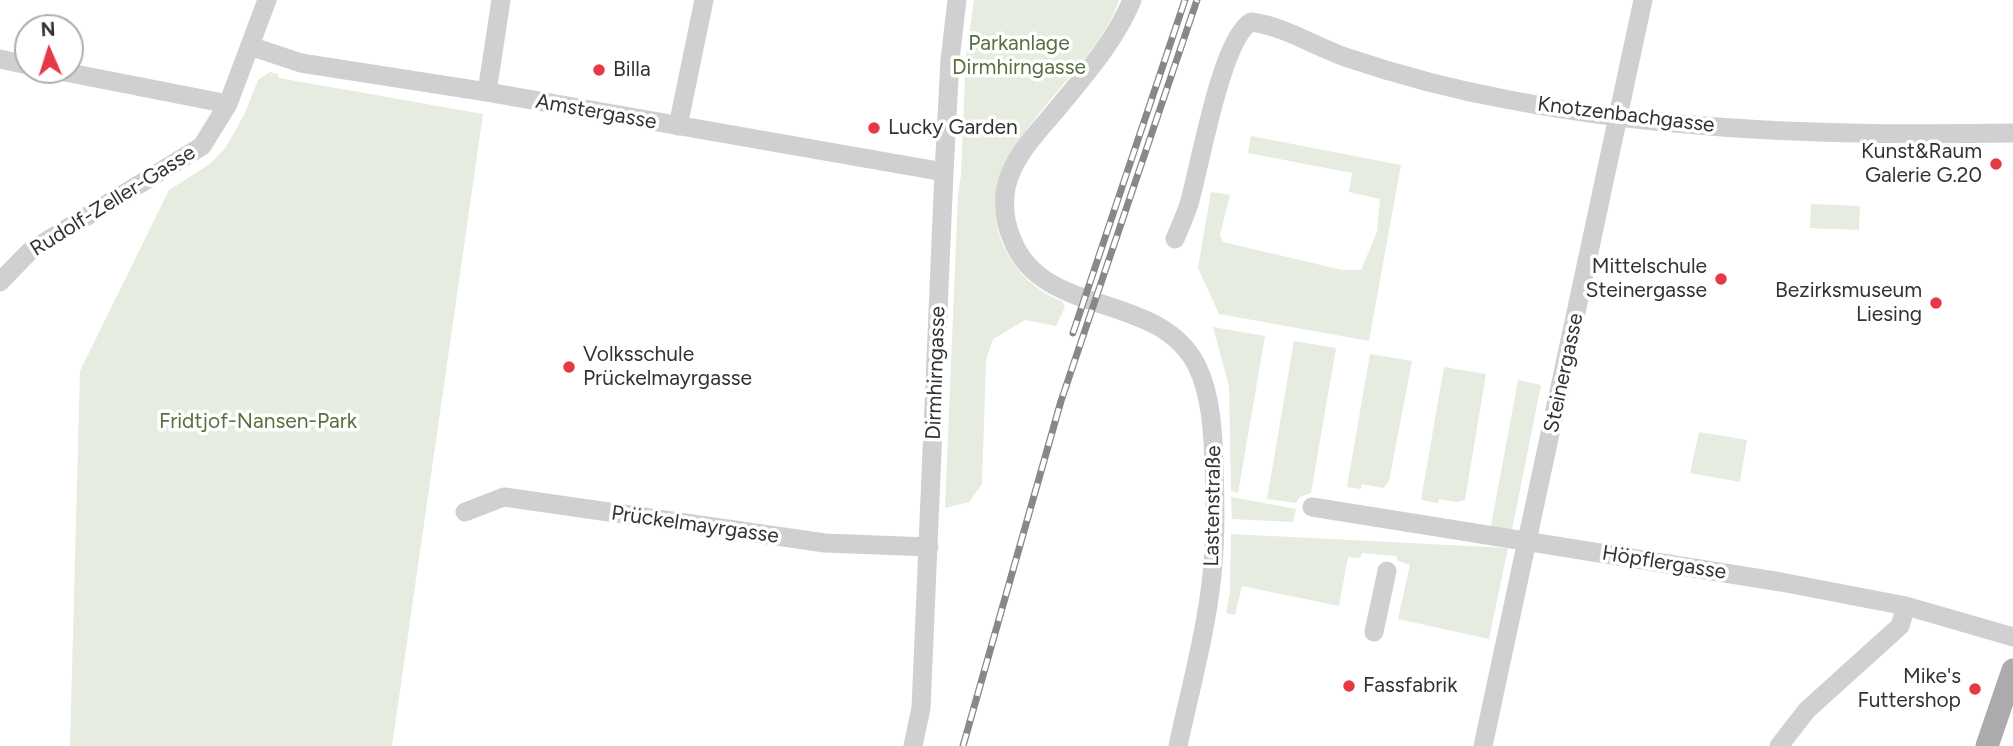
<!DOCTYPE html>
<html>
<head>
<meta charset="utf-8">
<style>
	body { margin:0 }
	#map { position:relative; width:2013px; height:746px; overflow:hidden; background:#fff; font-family:Figtree,sans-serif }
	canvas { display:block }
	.north { position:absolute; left:14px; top:14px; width:70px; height:70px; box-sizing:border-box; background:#fff; border:2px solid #adadad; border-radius:50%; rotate:357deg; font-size:19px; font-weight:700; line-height:28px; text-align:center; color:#333 }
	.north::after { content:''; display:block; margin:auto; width:24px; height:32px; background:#e63946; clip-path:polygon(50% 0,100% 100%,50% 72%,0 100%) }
</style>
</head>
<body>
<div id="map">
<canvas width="2013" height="746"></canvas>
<div class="north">N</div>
</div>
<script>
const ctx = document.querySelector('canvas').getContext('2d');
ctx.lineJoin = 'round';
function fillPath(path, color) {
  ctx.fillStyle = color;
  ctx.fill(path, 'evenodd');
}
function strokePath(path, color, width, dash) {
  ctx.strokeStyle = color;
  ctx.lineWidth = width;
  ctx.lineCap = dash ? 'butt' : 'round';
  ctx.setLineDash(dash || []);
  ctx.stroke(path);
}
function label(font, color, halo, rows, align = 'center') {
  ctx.font = font + ' Figtree,sans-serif';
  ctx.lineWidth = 7;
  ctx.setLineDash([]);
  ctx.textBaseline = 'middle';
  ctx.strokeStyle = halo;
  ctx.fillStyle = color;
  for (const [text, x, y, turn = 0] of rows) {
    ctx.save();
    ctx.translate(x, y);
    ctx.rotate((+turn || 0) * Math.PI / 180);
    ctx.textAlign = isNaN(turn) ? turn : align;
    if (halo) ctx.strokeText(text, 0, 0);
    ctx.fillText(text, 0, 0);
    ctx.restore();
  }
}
fillPath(new Path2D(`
	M974,0H1119C1091,85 959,151 1005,249C1017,273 1037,292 1062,301L1065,307L1056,326L1025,320L993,339L986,360L982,484L969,502L945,508L958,194L961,175L966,55Z
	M270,72L278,74L279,78L483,114L392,746H70L80,371L169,190L210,164L226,147L245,113L258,80Z
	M1251,136L1401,165L1369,341L1219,314L1198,268L1211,192L1230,195L1220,235L1223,242L1342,270H1361L1377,232L1380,199L1349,192L1352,173L1248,153Z
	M1811,204L1860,206L1859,230L1810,228Z
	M1213,327L1265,336L1238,493L1231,491L1229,386Z
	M1294,341L1336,348L1311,493L1300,497L1296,503L1267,499Z
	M1370,354L1412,361L1389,481L1383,488L1362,484L1361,489L1347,487Z
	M1444,367L1486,374L1465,500L1457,502L1439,499L1438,503L1421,500Z
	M1518,380L1541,385L1512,530L1491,526Z
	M1699,432L1747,440L1740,482L1690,473Z
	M1231,497L1296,509L1293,522L1232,519Z
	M1231,534L1508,548L1489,639L1398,619L1410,565L1398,561L1396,556L1362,553L1360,558L1348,557L1339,606L1242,586L1235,615L1226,613L1230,592Z`), '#e6ecdf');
strokePath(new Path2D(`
	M1132,0C1115,41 1085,75 1057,109C1038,132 1012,157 1006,188C1003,205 1005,223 1012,239C1042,319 1159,290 1197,366C1211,395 1213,432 1214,464C1215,501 1216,538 1212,575C1206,632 1190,690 1178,746
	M250,46L301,63L487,92L944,172
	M0,59L28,65
	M55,70L228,104
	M487,92L501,0
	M678,126L704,0
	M1175,239C1180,227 1185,216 1189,204C1200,167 1221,39 1251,22C1284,26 1314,46 1345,57C1398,75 1455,90 1510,100C1676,132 1845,136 2013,133
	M0,282L30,251L202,146L228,104L267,0
	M1312,507L1781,582L1906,606L2013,637
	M465,512L504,497L825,543L929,547
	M1374,632L1387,571
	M913,746L921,708L944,172L950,60L957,0
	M1483,746L1643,0
	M1779,746L1807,710L1900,626L1906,606`), '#d0d0d0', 19);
strokePath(new Path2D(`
	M1987,746L2013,670`), '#ababab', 23);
const rail = new Path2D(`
	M1073,333L1185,0
	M963,746L1061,401L1197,0`);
strokePath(rail, '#888', 7);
strokePath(rail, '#fff', 4.5, [13]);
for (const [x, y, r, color] of [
	[599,70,7,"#e63946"],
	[874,128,7,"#e63946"],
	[1996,164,7,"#e63946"],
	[1721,279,7,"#e63946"],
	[1936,303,7,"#e63946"],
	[569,367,7,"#e63946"],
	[1349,686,7,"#e63946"],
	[1975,689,7,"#e63946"]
]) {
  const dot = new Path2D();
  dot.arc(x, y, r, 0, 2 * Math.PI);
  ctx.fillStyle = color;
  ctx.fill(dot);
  strokePath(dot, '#fff', 2.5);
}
label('21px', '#56703f', '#fff', [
	["Parkanlage",1019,44],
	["Dirmhirngasse",1019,68],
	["Fridtjof-Nansen-Park",258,422]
]);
label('21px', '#333', '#fff', [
	["Billa",613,70],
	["Lucky Garden",888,128],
	["Kunst&Raum",1982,152,"right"],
	["Galerie G.20",1982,176,"right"],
	["Mittelschule",1707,267,"right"],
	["Steinergasse",1707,291,"right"],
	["Bezirksmuseum",1922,291,"right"],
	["Liesing",1922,315,"right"],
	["Volksschule",583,355],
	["Prückelmayrgasse",583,379],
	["Mike's",1961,677,"right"],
	["Futtershop",1961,701,"right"],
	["Fassfabrik",1363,686]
], 'left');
label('21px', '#333', '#fff', [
	["Amstergasse",596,112,10],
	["Knotzenbachgasse",1626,115,7],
	["Rudolf-Zeller-Gasse",113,201,-32],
	["Dirmhirngasse",936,373,-88],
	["Steinergasse",1564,373,-78],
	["Lastenstraße",1213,506,-89],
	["Prückelmayrgasse",695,525,8],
	["Höpflergasse",1664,563,9]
]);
</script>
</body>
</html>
